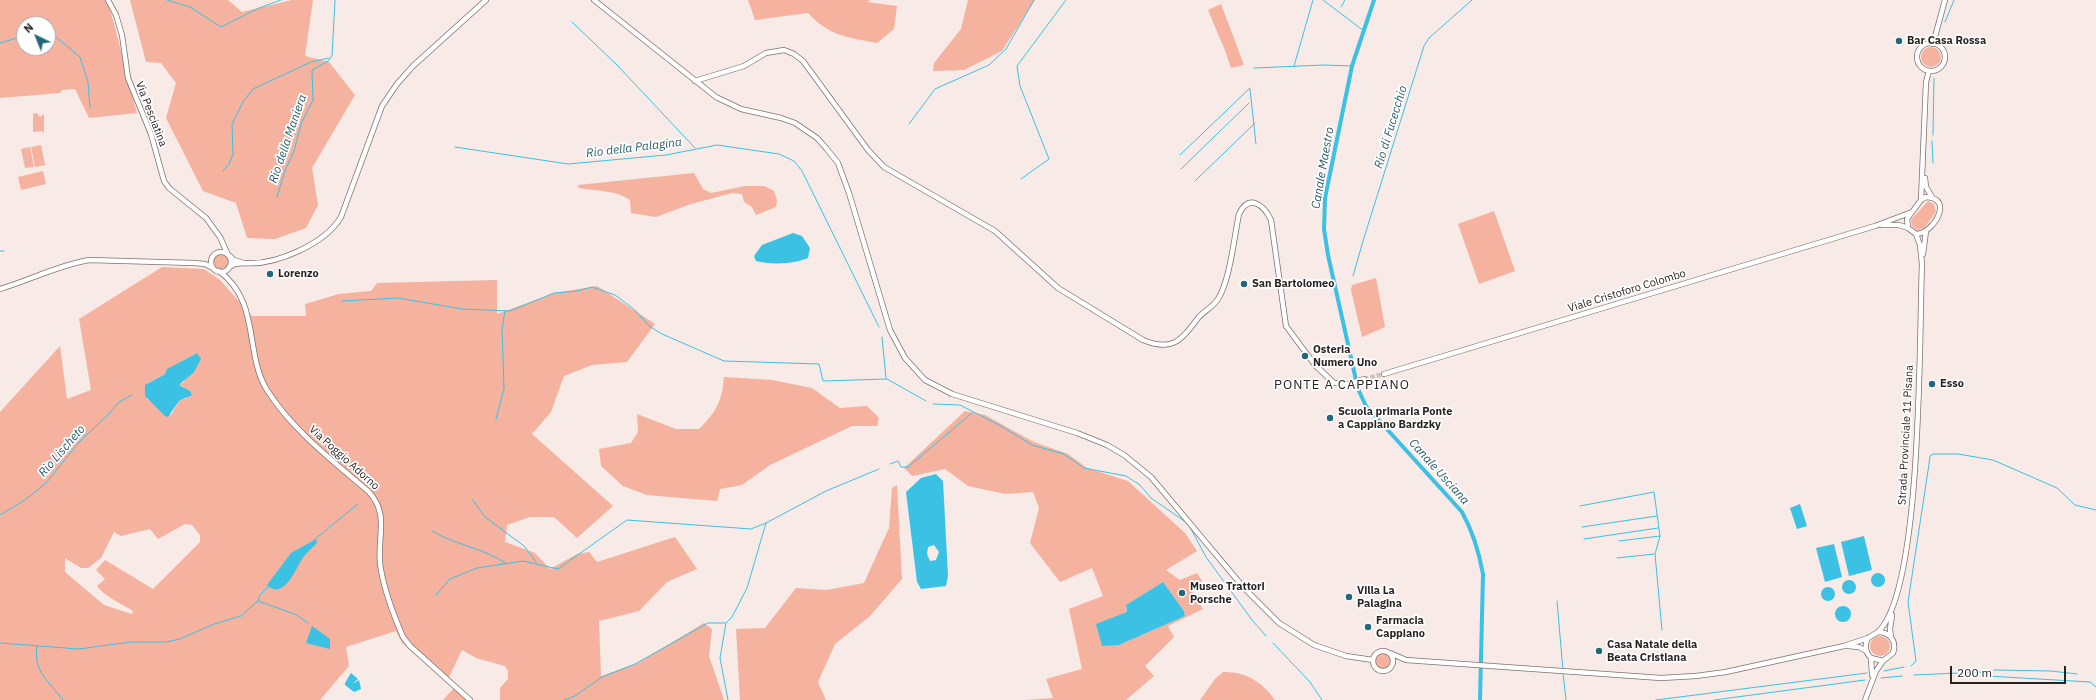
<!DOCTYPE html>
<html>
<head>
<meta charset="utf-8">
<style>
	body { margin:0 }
	#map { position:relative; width:2096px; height:700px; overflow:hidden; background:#f8eae6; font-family:"IBM Plex Sans",sans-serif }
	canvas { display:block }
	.north { position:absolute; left:16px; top:16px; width:40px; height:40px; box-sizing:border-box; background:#fff; border:1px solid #a9a7a7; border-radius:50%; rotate:317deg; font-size:11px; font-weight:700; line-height:16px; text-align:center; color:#292422 }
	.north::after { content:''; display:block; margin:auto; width:14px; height:18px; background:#24677a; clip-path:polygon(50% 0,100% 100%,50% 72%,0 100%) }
	.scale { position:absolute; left:1950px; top:666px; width:116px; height:18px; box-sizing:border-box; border:2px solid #292422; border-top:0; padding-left:5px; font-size:12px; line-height:14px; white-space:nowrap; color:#292422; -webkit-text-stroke:3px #fff; paint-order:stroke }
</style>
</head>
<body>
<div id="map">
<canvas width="2096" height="700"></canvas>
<div class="north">N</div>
<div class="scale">200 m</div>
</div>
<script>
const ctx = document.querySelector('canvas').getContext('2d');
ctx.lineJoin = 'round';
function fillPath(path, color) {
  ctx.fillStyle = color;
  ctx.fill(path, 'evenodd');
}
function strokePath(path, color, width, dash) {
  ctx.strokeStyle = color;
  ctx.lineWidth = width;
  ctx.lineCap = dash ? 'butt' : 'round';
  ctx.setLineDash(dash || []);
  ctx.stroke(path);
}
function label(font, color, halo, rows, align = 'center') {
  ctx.font = font + ' "IBM Plex Sans",sans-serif';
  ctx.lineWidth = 3.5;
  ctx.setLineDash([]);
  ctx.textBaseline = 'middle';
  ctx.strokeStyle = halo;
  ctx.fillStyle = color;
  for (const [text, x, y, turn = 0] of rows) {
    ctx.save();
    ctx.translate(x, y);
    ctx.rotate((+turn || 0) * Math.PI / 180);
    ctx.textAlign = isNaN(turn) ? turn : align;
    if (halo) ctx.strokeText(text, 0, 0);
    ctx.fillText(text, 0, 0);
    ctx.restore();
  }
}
fillPath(new Path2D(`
	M0,0H107C119,37 126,75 137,113L89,118L75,89L62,90L60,93L0,98ZM24,24H48V48H24Z
	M130,0H228L242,12L292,0H313L305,56L329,62L355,95L312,168L318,205L306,228L275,239L247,238L236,203L203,191L166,118L176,83L161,63L146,62Z
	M748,0H870L867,2L897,6L894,29L877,43C847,37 831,37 808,13L755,20Z
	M968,0H1035L1002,51L964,70L933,71L934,63L961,29Z
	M1221,4L1244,65L1231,68L1226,53L1208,10Z
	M1921 57a10 10 0 1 1 20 0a10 10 0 1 1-20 0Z
	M37,113L40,117L44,114V133L42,131L33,132V114Z
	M41,145L45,165L35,167L31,147Z
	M30,147L34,167L25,168L21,149Z
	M43,171L46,184L21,190L18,177Z
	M694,173L703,189L711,193L745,186H764L774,191L777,200L776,207L756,215L752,207L744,202L742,194L732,193L691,204L656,217L631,213L630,200C615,190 596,191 579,188L578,185Z
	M1928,201L1934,204L1936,212L1924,228L1917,230L1912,226L1911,220Z
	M1494,211L1515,271L1479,284L1458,224Z
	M213 261a8 8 0 1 1 16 0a8 8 0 1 1-16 0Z
	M162,267L204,269L220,280L252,316H306L305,304L339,294L371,291L377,283L497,280V314L555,293L597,286L655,324L627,362L592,365L564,376L551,412L532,434L613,506L577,538L554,517H530L507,525L505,542L535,553L550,569L577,554L589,552L597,562L675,537L697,569L667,582L639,611L599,621L601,676L636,664L704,623L712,629L709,656L724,700H500V688L508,679V671L505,666L476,658L462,650L449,677L473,700H443L454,688L402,643L396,631L346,647L349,666L320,700H0V412L60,346L67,399L91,390L79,319ZM197,353L184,382L179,385L184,387L187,398L179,401L171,415C160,412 157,404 147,399L148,383L165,374L180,362ZM185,524L192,525L200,535V542L153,589L105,560L96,570L105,579L97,586C106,598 121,603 133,611L132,614L104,605L65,572V558L81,568H88L101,558L114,532L121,536L150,529L158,539Z
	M1376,278L1385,327L1362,337L1351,290L1352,285Z
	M724,377L772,380L812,388L840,408L867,406L879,418L877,426H852L770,465L742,485L720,489L717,501L647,495L623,486L601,466L599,449L631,443L638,432L637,414L676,429H699C716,412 722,402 724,377Z
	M965,411L985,415L1034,442L1068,454L1087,468L1128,481L1185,533L1197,551L1166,570L1180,580L1197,573L1202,581L1191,590L1203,609L1168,626L1174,637L1145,666L1154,676L1126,700H1024L1053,698L1046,679L1082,669L1069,609L1103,596L1092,568L1060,582L1030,543L1039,508L1033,492L1005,494L968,486L945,469L912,476L904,468ZM1163,582L1184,611L1185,616L1119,645L1120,616L1127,612L1126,605Z
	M897,485L902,579L870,616L835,644L818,682L826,700H740L736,629L765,628L796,588L827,590L864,583L889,528L892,488Z
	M1870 646a10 10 0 1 1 20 0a10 10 0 1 1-20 0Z
	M1375 661a8 8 0 1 1 16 0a8 8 0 1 1-16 0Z
	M1223,672C1244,671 1263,682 1275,700H1200L1215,679Z`), '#f4b29f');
fillPath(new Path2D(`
	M793,233L802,236L810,248L808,258C795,264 770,265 756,261L754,256L762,245Z
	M197,353L201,359L194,372L179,385L190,391L192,395L179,401L168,417L165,416L145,396V385L165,374L167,369Z
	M936,474L943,481L948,576L946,586L921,589L917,582L906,492L921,478ZM934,545L939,552L936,560L930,561L927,554L928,547Z
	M1800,504L1807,526L1797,529L1790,508Z
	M1864,536L1872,570L1849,576L1841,542Z
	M316,539L317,543C312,548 306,553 302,559C296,569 283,601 267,585L291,553Z
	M1834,544L1842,577L1825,582L1816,548Z
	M1871 580a7 7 0 1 1 14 0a7 7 0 1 1-14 0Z
	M1842 587a7 7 0 1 1 14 0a7 7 0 1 1-14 0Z
	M1163,582L1184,611L1185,616L1119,645L1102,646L1096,624L1127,612L1126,605Z
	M1821 594a7 7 0 1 1 14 0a7 7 0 1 1-14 0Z
	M1835 614a8 8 0 1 1 16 0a8 8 0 1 1-16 0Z
	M312,626L330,639V649L306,643Z
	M351,673L358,679L352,684L359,680L361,689L354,692L345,685V683Z`), '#3bc1e4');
strokePath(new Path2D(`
	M167,0L190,7L221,27L259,8L281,0
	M1323,0L1364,31
	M1341,7L1345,0
	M572,22L617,65L695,148
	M1945,22L1954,0
	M48,34L57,38L80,57L88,82L90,108
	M0,43L24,36
	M1294,66L1313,0
	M1254,68L1324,65L1352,66
	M1250,89L1256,144
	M909,124L935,89L989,65L1006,49L1034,0
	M1933,135L1934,78
	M1932,141L1933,163
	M455,147L568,164L666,155L717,145L779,154L794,161L802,171L879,327
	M1180,155L1250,88
	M1181,169L1249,103
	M223,171L229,164L233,154L232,124L243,102L253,89L311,62L329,58
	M1021,179L1049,159L1020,86L1017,66L1066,0
	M1195,181L1255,123
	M277,197L285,171L294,151L301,124L313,100L312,70L328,61L332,56L335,0
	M0,251H4
	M1353,276L1363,241L1424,46L1429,38L1472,0
	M342,301L398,298L462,309L510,311L554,293L577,291L592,287L615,295L635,310L649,326L662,334L724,361L819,364L823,381L887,379L926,401
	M882,337L886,378
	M933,404L960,405L999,425L1032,445L1064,454L1084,468L1126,476L1140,485L1151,498L1187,523
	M496,419L504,389L502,329L505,311
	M890,464L898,461L901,467H908L972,413
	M472,499L485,517L524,546L536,562
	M1580,506L1654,492L1660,536L1655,554L1662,630
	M0,515L25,500L46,483L80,441L109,414L119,402L132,395
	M1582,527L1657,516
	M1191,529L1206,557L1252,620L1266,636
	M432,531C455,545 484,548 507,564
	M1584,539L1658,528
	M314,540L358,504
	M1619,541L1660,536
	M1617,558L1654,554
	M436,595L450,579L477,568L523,561L558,569L627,520L751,529L766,523L826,491L879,469
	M258,601L297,615L308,623
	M1557,601L1563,670
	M0,643L79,649L131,642H166L180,639L214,624L241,616L258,601L260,595L269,586
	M1273,643L1310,682L1322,700
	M37,646C33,672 49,681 63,700
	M1911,666L1916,661L1908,602L1929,464L1930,456L1933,454H1958L1993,460L2057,488L2075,505L2096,510
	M1994,670L2051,671L2077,674
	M1884,671L1904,667
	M1563,673L1566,700
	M1914,675L1980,672L1988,676L2090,682L2096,687
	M1881,678L1902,676
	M564,700L575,696L602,677L635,664L708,623H725
	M728,700L720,658L726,623L732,617L747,588L766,523
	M1656,700L1867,673
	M1714,700L1865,680`), '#3bc1e4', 1);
strokePath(new Path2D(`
	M1374,0L1352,66L1325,198L1324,229L1328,255L1358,389L1366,406L1462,512C1473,532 1479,552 1483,574L1480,700`), '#3bc1e4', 4);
strokePath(new Path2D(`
	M1364,379L1384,374`), '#cfc2bf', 4.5, [4.5, 2]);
const secondary = new Path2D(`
	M108,0L116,15L122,35L128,78L151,134L164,181L169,188L206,218L220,237L228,255
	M594,0L716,97L741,109L781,118L795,123L817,138L826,148L838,163L849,193L890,330L905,358L925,380L952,394L1077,433L1107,445L1124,455L1151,477L1244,588L1279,623L1314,645L1346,656L1373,660
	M1917 57a14 14 0 1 1 28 0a14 14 0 1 1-28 0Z
	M1933,44L1945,0
	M695,81L744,66L766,53L784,50L794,54L803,61L868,150L884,167L995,231L1058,288L1143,340C1172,352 1181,341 1198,318C1204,311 1213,307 1218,299C1230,280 1234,238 1239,214C1249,193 1264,205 1271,220L1286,326L1315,365L1334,383L1348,384L1364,379
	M1925,178L1926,187L1932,197
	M1926,197C1955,198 1933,234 1916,234L1908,228L1907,219L1921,200Z
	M1921,200L1926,82L1929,71
	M1882,225H1899L1908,228
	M211 262a10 10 0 1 1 20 0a10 10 0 1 1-20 0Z
	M1923,254L1926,231
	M244,263C275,266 325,244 341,217L382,106L397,84L413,66L486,0
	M229,267L235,264L244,263L234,260L230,256
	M219,271C261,302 244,353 267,390C293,431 333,461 369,492C391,516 375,541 381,570C385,593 394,616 403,637L410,646L470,700
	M0,289C30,280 59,265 89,260L194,263L205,264L213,268
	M1384,374L1875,226L1912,212
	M1878,632C1923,590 1919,333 1922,264L1920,245L1916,234
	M1891,637L1890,629L1892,615
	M1848,646L1859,647L1866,651
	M1373 661a10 10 0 1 1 20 0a10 10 0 1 1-20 0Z
	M1390,653L1406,660L1661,678L1696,676L1726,672L1844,646L1868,638L1878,632C1890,632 1897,641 1893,653L1883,661L1871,658C1865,652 1864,646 1868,638
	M1871,658L1872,675
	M1865,700L1876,671L1883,661`);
strokePath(secondary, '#7e726e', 6);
strokePath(secondary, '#fff', 4.5);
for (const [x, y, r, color] of [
	[1899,41,4,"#24677a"],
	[270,274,4,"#24677a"],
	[1244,284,4,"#24677a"],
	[1305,356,4,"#24677a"],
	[1932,384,4,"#24677a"],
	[1330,418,4,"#24677a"],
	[1182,593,4,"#24677a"],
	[1349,597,4,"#24677a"],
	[1368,627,4,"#24677a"],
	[1599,651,4,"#24677a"]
]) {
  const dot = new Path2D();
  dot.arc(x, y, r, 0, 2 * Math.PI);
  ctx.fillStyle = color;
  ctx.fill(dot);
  strokePath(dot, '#fff', 1.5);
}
label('bold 11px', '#292422', '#fff', [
	["Bar Casa Rossa",1907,41],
	["Lorenzo",278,274],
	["San Bartolomeo",1252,284],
	["Osteria",1313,350],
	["Numero Uno",1313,363],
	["Esso",1940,384],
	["Scuola primaria Ponte",1338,412],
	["a Cappiano Bardzky",1338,425],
	["Museo Trattori",1190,587],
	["Porsche",1190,600],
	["Villa La",1357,591],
	["Palagina",1357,604],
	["Farmacia",1376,621],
	["Cappiano",1376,634],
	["Casa Natale della",1607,645],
	["Beata Cristiana",1607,658]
], 'left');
label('11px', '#292422', '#fff', [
	["Via Pesciatina",151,114,69],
	["Viale Cristoforo Colombo",1627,291,-17],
	["Strada Provinciale 11 Pisana",1906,435,-87],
	["Via Poggio Adorno",344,458,42]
]);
label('italic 12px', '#285c6b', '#fff', [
	["Rio di Fucecchio",1391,127,-73],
	["Rio della Maniera",288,139,-71],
	["Rio della Palagina",634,148,-7],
	["Canale Maestro",1323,168,-80],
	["Rio Lischeto",62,451,-49],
	["Canale Usciana",1439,472,48]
]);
ctx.letterSpacing = '1px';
label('13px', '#292422', '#fff', [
	["PONTE A CAPPIANO",1342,385]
]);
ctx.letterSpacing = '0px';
</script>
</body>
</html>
